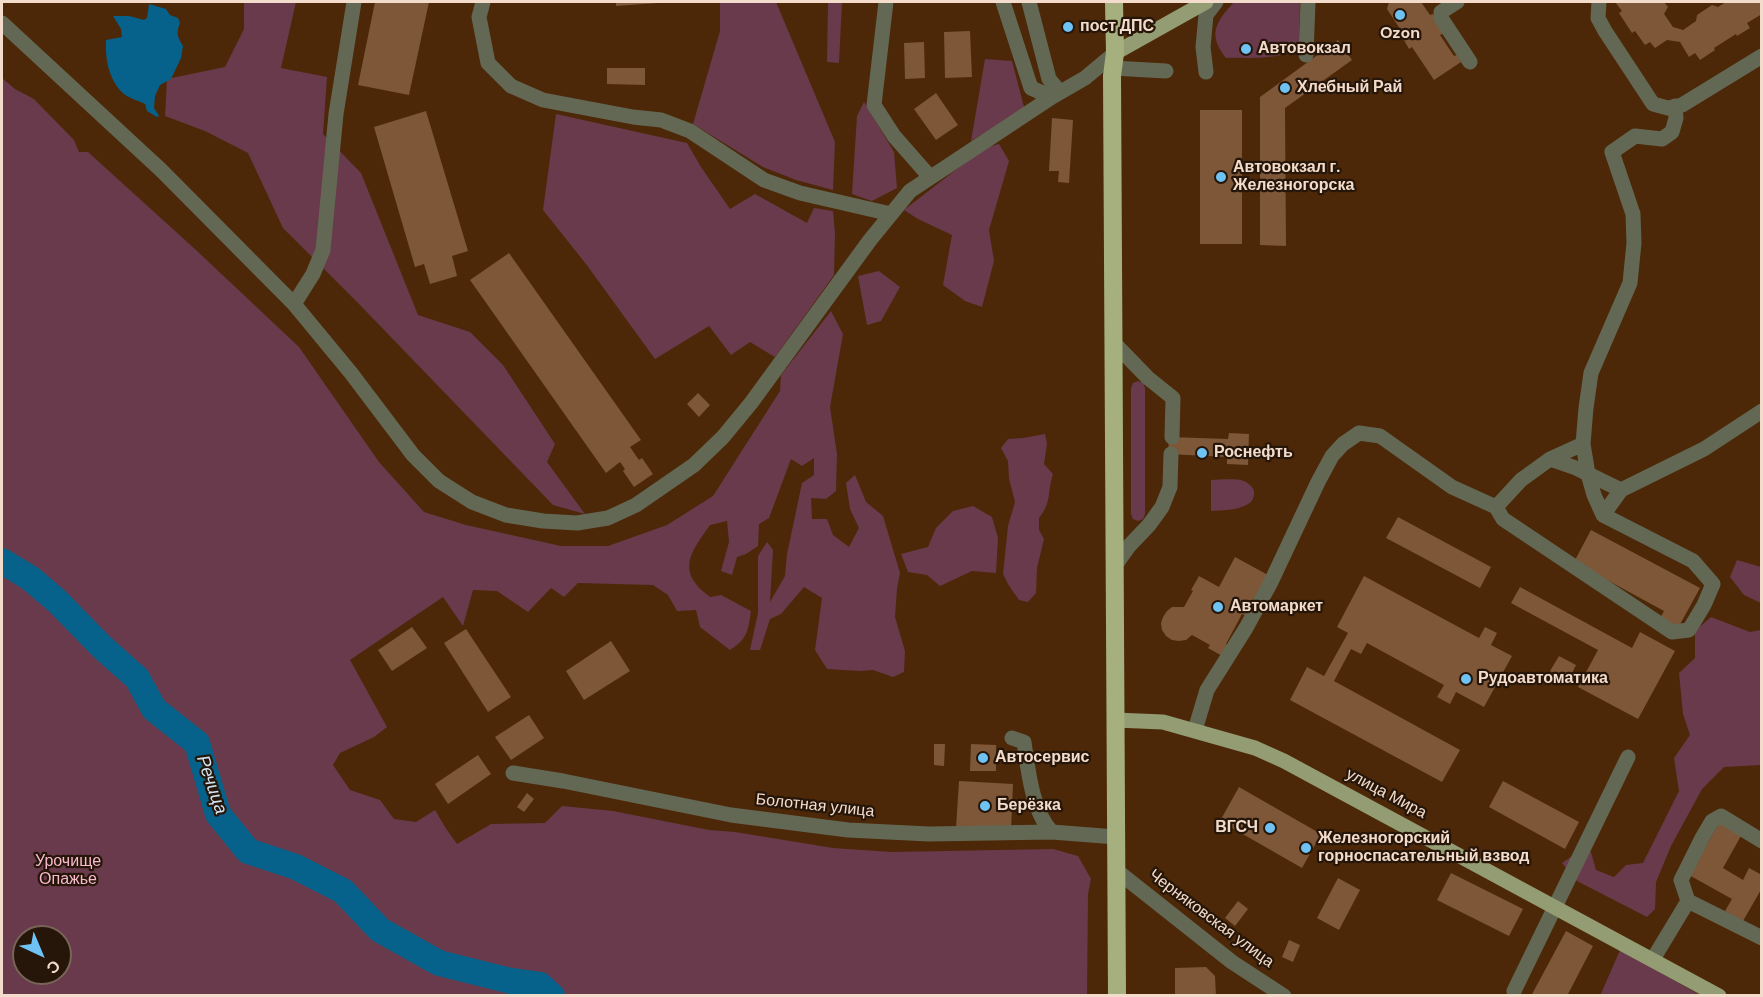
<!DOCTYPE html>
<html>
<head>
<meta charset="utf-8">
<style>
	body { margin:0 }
	#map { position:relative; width:1763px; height:997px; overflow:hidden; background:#4c2808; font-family:"DM Sans",sans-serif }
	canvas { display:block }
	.frame { position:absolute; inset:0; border:3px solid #f3dccb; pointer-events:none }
	.north { position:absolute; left:12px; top:925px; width:60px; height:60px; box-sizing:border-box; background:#261609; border:2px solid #786557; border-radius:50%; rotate:136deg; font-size:16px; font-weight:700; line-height:24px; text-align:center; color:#f3dccb }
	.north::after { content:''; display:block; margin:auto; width:21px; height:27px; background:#6fc2f4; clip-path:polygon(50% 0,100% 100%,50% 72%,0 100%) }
</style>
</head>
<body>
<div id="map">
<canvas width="1763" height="997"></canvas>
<div class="frame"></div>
<div class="north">С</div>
</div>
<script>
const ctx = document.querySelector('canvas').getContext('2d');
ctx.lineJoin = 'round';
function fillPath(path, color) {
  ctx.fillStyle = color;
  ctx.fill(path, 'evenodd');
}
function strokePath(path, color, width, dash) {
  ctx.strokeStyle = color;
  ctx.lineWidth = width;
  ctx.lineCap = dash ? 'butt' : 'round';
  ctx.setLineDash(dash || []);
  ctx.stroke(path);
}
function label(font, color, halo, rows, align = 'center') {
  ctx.font = font + ' "DM Sans",sans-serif';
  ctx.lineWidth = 4.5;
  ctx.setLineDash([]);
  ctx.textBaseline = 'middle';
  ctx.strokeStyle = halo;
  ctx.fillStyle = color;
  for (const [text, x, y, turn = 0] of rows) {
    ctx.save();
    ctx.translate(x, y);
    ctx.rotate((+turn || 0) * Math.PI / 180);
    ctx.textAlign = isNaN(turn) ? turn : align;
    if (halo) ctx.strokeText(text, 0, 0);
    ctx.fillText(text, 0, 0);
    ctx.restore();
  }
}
fillPath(new Path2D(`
	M244,2H296L281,68L327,77L323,134L361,173L418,315L470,332L503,365L555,444L547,462L585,514L553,505L360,305L283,228L248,153L205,131L165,116L167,79L225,67L244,29Z
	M720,2H776L835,142L833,190L796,180L763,167L693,124L720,31Z
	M828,2H842L839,63L827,62Z
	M1234,2H1300L1299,44C1286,62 1246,57 1226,58C1207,34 1216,22 1234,2Z
	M985,59L1012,61L1024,107L1008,120L971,141Z
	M2,78L15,89L34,99L74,140L79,152H88L196,250L299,347L379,462L424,512L466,525L561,546H608L667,525L713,496L780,391L781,375L831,311L843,334L830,407L837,454L836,491L826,499L811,498L812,519H827L833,535L849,547L859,528L850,509L846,483L855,475L866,502L883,516L900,573L897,589L895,617L905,651L904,672L893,677L873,670L860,671L827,669L815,650L822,598L804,587L781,614L770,619L760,650H750L758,613V556L767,542L773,550L770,602L785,576L787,554L802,483L814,475V458L802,466L791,459L769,518L759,524L758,546L746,554L737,557L732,575L721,571L729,542L727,521L710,525C698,543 679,563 696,584C699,589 706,593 710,597L721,595L751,611C748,631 748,638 730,650L700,627L696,610L677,611L668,595L653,585L578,583L564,597L551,588L528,612L497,591L473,590L463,626L443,597L350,660L387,727L374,737L340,753L333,765L350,790L380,800L394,819L416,822L435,810L445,827L457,844L491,824L545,823L562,806L613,811L709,830L735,832L833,848L892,852L1053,849L1078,856L1091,879L1088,894L1087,995H2ZM24,937H60V973H24Z
	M864,102L894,152L897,188L872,201L852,194L857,116Z
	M556,114L687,143L701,167L730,209L755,194L807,223L814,208L833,211L835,233L834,275L775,357L750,342L731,355L709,326L655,359L586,264L543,210Z
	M999,144L1009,161L989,230L994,261L982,307L965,301L943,285L952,235L918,219L904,210L984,148Z
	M879,271L900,287L881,321L867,325L858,276Z
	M1138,381L1143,383L1145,388V514L1143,519L1138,521L1133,519L1131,514V388L1133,383Z
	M1045,434L1047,444L1044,464L1053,474C1047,493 1052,502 1039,518V530L1044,539L1037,568L1036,593L1028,602L1019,600L1008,584L1003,574L1008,526L1015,502L1009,479L1008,461L1001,448L1008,439L1023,438Z
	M1211,480C1221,480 1234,478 1244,481C1248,483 1253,487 1254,491C1257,511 1223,510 1211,511Z
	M973,506L992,517L998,538L996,573L972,571L940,586L927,575L908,572L901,554L928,547L936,528L953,511Z
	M1737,560L1761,567V603L1744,595L1730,577Z
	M1711,617L1750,632L1761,630V765L1724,767L1702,789L1671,846L1656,882L1655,909L1647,917L1577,881L1562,863L1578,852H1591L1596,870L1614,877L1626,865L1643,863L1679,791L1674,758L1690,735L1683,714L1679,673L1695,658V631Z
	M1620,950L1700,995L1600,996Z`), '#693a4b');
fillPath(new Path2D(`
	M149,4L166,9L170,15L178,18L180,23C176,32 177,37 183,46L181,58L171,79L160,85L155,96L154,108L159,116L157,117L147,111L145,104C138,100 130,99 124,94C109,81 105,59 106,40L122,37L121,29L113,16H129L144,20L147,18Z`), '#06628b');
strokePath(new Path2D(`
	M2,561L30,578L57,601L102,647L137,678L154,709L197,743L218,814L248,851L296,867L343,891L380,930L439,963L511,981L540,985L552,996`), '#06628b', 26);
fillPath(new Path2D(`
	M375,2H429L409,95L358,85Z
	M616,2H657L658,3L616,6Z
	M1389,2H1421L1430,15L1433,14L1444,33L1440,35L1454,56L1457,55L1461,62L1434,80L1412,47L1409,49L1400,33L1402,32L1387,9Z
	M1615,2H1664L1668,7L1664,14L1673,27L1683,30L1696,21L1697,15L1712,5L1718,7L1726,2H1762V14L1747,23L1750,28L1737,36L1736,34L1714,48L1715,50L1700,60L1695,53L1689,57L1680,42L1667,40L1655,48L1650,42L1645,45L1635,31L1632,33L1619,13L1622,11Z
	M970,31L972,77L945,78L944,32Z
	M1338,40L1352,60L1285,108L1286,246L1260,245V97Z
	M924,42L925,78L905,79L904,43Z
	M607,68H645V85L607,84Z
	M936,93L958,125L936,140L914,109Z
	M1200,110H1242V244H1200Z
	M426,111L468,251L452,256L457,276L430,284L424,264L415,267L374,127Z
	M1052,118L1073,120L1069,183L1058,182L1059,171H1049Z
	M509,253L641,440L630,447L639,460L642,458L653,474L634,487L623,471L625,469L620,462L606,473L470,280Z
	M698,393L710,405L699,417L687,404Z
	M1229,433L1249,434L1248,465L1227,464V457L1168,454L1169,437L1228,439Z
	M1398,517L1491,567L1480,588L1386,538Z
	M1591,530L1700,588L1678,628L1660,618L1664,611L1574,562Z
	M1235,557L1268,575L1246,616L1242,614L1226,644L1229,646L1224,657L1208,648L1210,645L1192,635L1186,640L1179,641L1172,640L1166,636L1162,630L1161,623L1163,617L1167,611L1172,607H1184L1193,591L1191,590L1199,576L1219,587Z
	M1364,576L1479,638L1485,627L1497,633L1491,645L1512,656L1484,707L1456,692L1450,704L1437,697L1444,685L1367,643L1361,654L1351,649L1334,681L1460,750L1442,782L1290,700L1307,667L1324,676L1348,633L1337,627Z
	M1520,587L1632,648L1640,632L1675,651L1638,719L1578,687L1598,650L1511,603Z
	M412,627L427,648L392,671L378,650Z
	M466,629L511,697L488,712L444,643Z
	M611,641L630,671L584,700L566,671Z
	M1559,656L1576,665L1568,681L1550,671Z
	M529,715L544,738L511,760L495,737Z
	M934,744H945L944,766L934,765Z
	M971,744L996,745V771H970Z
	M478,755L491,774L448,804L435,784Z
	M959,781L1013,784L1011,831L956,828Z
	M1503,781L1579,822L1565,849L1489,807Z
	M1239,787L1321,834L1302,868L1220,821Z
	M527,793L534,799L524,812L517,807Z
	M1720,822L1742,834L1723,868L1743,880L1749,868L1762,875V888L1743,921L1725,911L1732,899L1689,875Z
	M1451,873L1523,909L1509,936L1437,900Z
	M1338,878L1360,890L1339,930L1317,918Z
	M1238,901L1248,909L1235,926L1225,918Z
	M1566,931L1593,946L1567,996H1531Z
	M1289,940L1300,945L1293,962L1282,957Z
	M1206,967L1215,976L1216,996H1175V968Z`), '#7e5638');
strokePath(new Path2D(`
	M483,2L479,17L488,63L511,86L543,100L633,117L661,120L690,131L764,180L800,193L891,214
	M886,2L874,105L894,136L930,177
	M1003,2L1031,88L1052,97
	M1029,2L1049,79L1060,92
	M1457,2L1441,12V18L1470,62
	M1599,2L1598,18L1605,31L1653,104L1668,108L1682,105L1762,56
	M2,23L161,170L294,304L351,373L413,455L439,481L472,502L506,515L543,521L577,523L608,518L636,505L694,465L723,437L751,403L870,240L910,191L1052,97L1085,78L1115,53
	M1306,55L1308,2
	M1112,68L1166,71
	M1206,72L1203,47L1206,15L1216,2
	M294,304L313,274L323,250L336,114L354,2
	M1113,342L1148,378L1173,398L1172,437
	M1550,459L1583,444
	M1496,507L1503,519L1672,632L1689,630L1704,605L1713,584L1693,561L1603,515L1594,495L1588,474L1583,444L1586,408L1591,373L1630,283L1634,243L1633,214L1612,152L1635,136L1662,139L1672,132L1676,118L1675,106
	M1603,515L1621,490
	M1116,564L1129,546L1149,525L1162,507L1170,487L1171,454
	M1195,730L1207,690L1246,628L1270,584L1318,482L1332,456L1343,444L1359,433L1380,436L1452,487L1496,507L1521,480L1550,459L1576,468L1621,490L1704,449L1762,411
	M1012,738L1024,742C1028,769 1032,812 1052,832
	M513,773L563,781L731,815L848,830L929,834L1052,832L1116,837
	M1117,871L1232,962L1284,996
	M1688,901L1681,880L1702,838L1712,821L1721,816L1762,841
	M1653,959L1688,901L1762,938
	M1514,991L1628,757`), '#636854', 15);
strokePath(new Path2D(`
	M1115,53L1206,2
	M1115,720L1163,722L1255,748L1284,761L1719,996`), '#939c72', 15);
strokePath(new Path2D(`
	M1114,2L1115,53L1112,76L1117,996`), '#a6b07e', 18);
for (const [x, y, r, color] of [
	[1400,15,6,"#6fc2f4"],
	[1068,27,6,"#6fc2f4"],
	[1246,49,6,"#6fc2f4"],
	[1285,88,6,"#6fc2f4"],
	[1221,177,6,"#6fc2f4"],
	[1202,453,6,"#6fc2f4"],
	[1218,607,6,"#6fc2f4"],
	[1466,679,6,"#6fc2f4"],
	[983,758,6,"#6fc2f4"],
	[985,806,6,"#6fc2f4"],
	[1270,828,6,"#6fc2f4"],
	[1306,848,6,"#6fc2f4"]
]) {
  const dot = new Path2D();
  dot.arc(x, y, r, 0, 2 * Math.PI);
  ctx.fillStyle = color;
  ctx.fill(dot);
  strokePath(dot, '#261609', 2);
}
label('bold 16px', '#f3dccb', '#261609', [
	["пост ДПС",1080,27],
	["Ozon",1400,34,"center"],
	["Автовокзал",1258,49],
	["Хлебный Рай",1297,88],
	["Автовокзал г.",1233,168],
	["Железногорска",1233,186],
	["Роснефть",1214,453],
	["Автомаркет",1230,607],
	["Рудоавтоматика",1478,679],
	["Автосервис",995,758],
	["Берёзка",997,806],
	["ВГСЧ",1258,828,"right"],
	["Железногорский",1318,839],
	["горноспасательный взвод",1318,857]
], 'left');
label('16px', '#f3dccb', '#261609', [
	["улица Мира",1386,794,28],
	["Болотная улица",815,806,6],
	["Черняковская улица",1211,919,37]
]);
label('16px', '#f8b9ce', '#261609', [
	["Урочище",68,862],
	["Опажье",68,880]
]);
label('italic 18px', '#d2e4f1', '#261609', [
	["Речица",211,785,71]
]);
</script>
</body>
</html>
